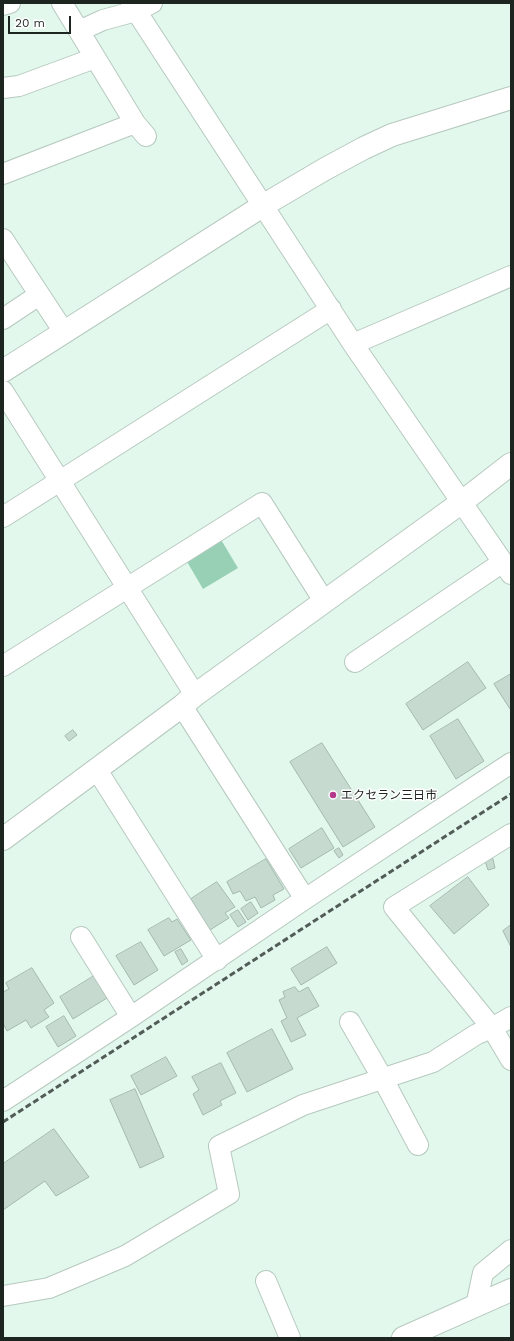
<!DOCTYPE html>
<html>
<head>
<meta charset="utf-8">
<style>
	body { margin:0 }
	#map { position:relative; width:514px; height:1341px; overflow:hidden; background:#e3f8ed; font-family:"Work Sans",sans-serif }
	canvas { display:block }
	.frame { position:absolute; inset:0; border:4px solid #1d2521; pointer-events:none }
	.scale { position:absolute; left:8px; top:16px; width:63px; height:18px; box-sizing:border-box; border:2px solid #1d2521; border-top:0; padding-left:5px; font-size:12px; line-height:14px; white-space:nowrap; color:#1d2521; -webkit-text-stroke:3px #fff; paint-order:stroke }
</style>
</head>
<body>
<div id="map">
<canvas width="514" height="1341"></canvas>
<div class="frame"></div>
<div class="scale">20 m</div>
</div>
<script>
const ctx = document.querySelector('canvas').getContext('2d');
ctx.lineJoin = 'round';
function fillPath(path, color) {
  ctx.fillStyle = color;
  ctx.fill(path, 'evenodd');
}
function strokePath(path, color, width, dash) {
  ctx.strokeStyle = color;
  ctx.lineWidth = width;
  ctx.lineCap = dash ? 'butt' : 'round';
  ctx.setLineDash(dash || []);
  ctx.stroke(path);
}
function label(font, color, halo, rows, align = 'center') {
  ctx.font = font + ' "Work Sans","Noto Sans JP",sans-serif';
  ctx.lineWidth = 3;
  ctx.setLineDash([]);
  ctx.textBaseline = 'middle';
  ctx.strokeStyle = halo;
  ctx.fillStyle = color;
  for (const [text, x, y, turn = 0] of rows) {
    ctx.save();
    ctx.translate(x, y);
    ctx.rotate((+turn || 0) * Math.PI / 180);
    ctx.textAlign = isNaN(turn) ? turn : align;
    if (halo) ctx.strokeText(text, 0, 0);
    ctx.fillText(text, 0, 0);
    ctx.restore();
  }
}
fillPath(new Path2D(`
	M220,538L238,568L203,589L186,560Z`), '#97d0b4');
const building = new Path2D(`
	M468,662L486,688L423,730L406,704Z
	M511,674V709H510L494,684Z
	M458,719L484,761L456,779L430,736Z
	M73,730L77,735L69,741L65,736Z
	M322,743L375,827L343,847L290,762Z
	M322,828L334,848L301,868L289,849Z
	M339,848L343,855L339,858L334,851Z
	M266,859L284,889L273,895L275,900L261,908L255,897L246,901L240,891L233,894L227,882Z
	M493,859L495,868L488,870L485,861Z
	M468,877L489,905L454,934L430,906Z
	M217,882L235,907L225,913L229,918L210,930L191,899Z
	M251,902L258,913L248,920L241,909Z
	M238,910L246,922L238,927L230,915Z
	M169,918L172,922L177,919L191,940L164,956L148,930Z
	M511,925V947L503,931Z
	M141,942L158,970L134,985L116,956Z
	M327,947L337,963L301,985L291,969Z
	M181,949L188,961L182,965L175,952Z
	M32,968L54,1003L44,1010L49,1017L31,1028L26,1020L7,1031L3,1023V992L9,989L6,983Z
	M94,976L107,998L73,1019L60,997Z
	M295,987L299,992L308,987L319,1006L297,1018L306,1035L291,1042L281,1021L287,1018L279,1000L285,997L283,992Z
	M64,1016L76,1036L58,1047L46,1027Z
	M272,1029L293,1069L247,1092L227,1053Z
	M166,1057L177,1076L141,1095L131,1076Z
	M221,1063L236,1093L220,1101L222,1105L203,1115L193,1094L199,1090L192,1077Z
	M135,1089L164,1157L140,1168L110,1100Z
	M54,1129L89,1177L56,1196L45,1181L3,1210V1164Z`);
fillPath(building, '#c6dad0');
strokePath(building, '#a5b8ae', 1);
const minor = new Path2D(`
	M62,3L135,123L146,136
	M131,3L353,344L511,574
	M3,5L10,3
	M79,31L103,20L136,11L152,3
	M3,88L19,86L95,58
	M3,174L135,123
	M3,239L64,332
	M3,319L39,295
	M353,344L511,276
	M3,391L195,695
	M3,517L331,309
	M355,662L503,562
	M3,666L262,503L324,601
	M182,706L305,899
	M97,770L217,960
	M511,834L394,907L492,1028L511,1060
	M81,937L131,1017
	M350,1022L383,1079L418,1145
	M3,1101L131,1017L305,899L511,763
	M266,1281L290,1338
	M3,1296L49,1288L125,1256L229,1194L219,1146L303,1105L433,1062L477,1034L492,1028L511,1017
	M476,1306L483,1273L511,1250`);
const tertiary = new Path2D(`
	M3,371L264,205L325,169L364,148L392,135L511,98
	M3,839L182,706L195,695L462,502L511,464
	M403,1338L511,1290`);
strokePath(minor, '#b6c9bf', 22);
strokePath(tertiary, '#b6c9bf', 24);
strokePath(minor, '#fff', 20);
strokePath(tertiary, '#fff', 22);
strokePath(new Path2D(`
	M3,1122L511,794`), '#515c56', 3, [6, 3]);
for (const [x, y, r, color] of [
	[333,795,4,"#b4398b"]
]) {
  const dot = new Path2D();
  dot.arc(x, y, r, 0, 2 * Math.PI);
  ctx.fillStyle = color;
  ctx.fill(dot);
  strokePath(dot, '#fff', 1.5);
}
label('12px', '#1d2521', '#fff', [
	["エクセラン三日市",341,795]
], 'left');
</script>
</body>
</html>
